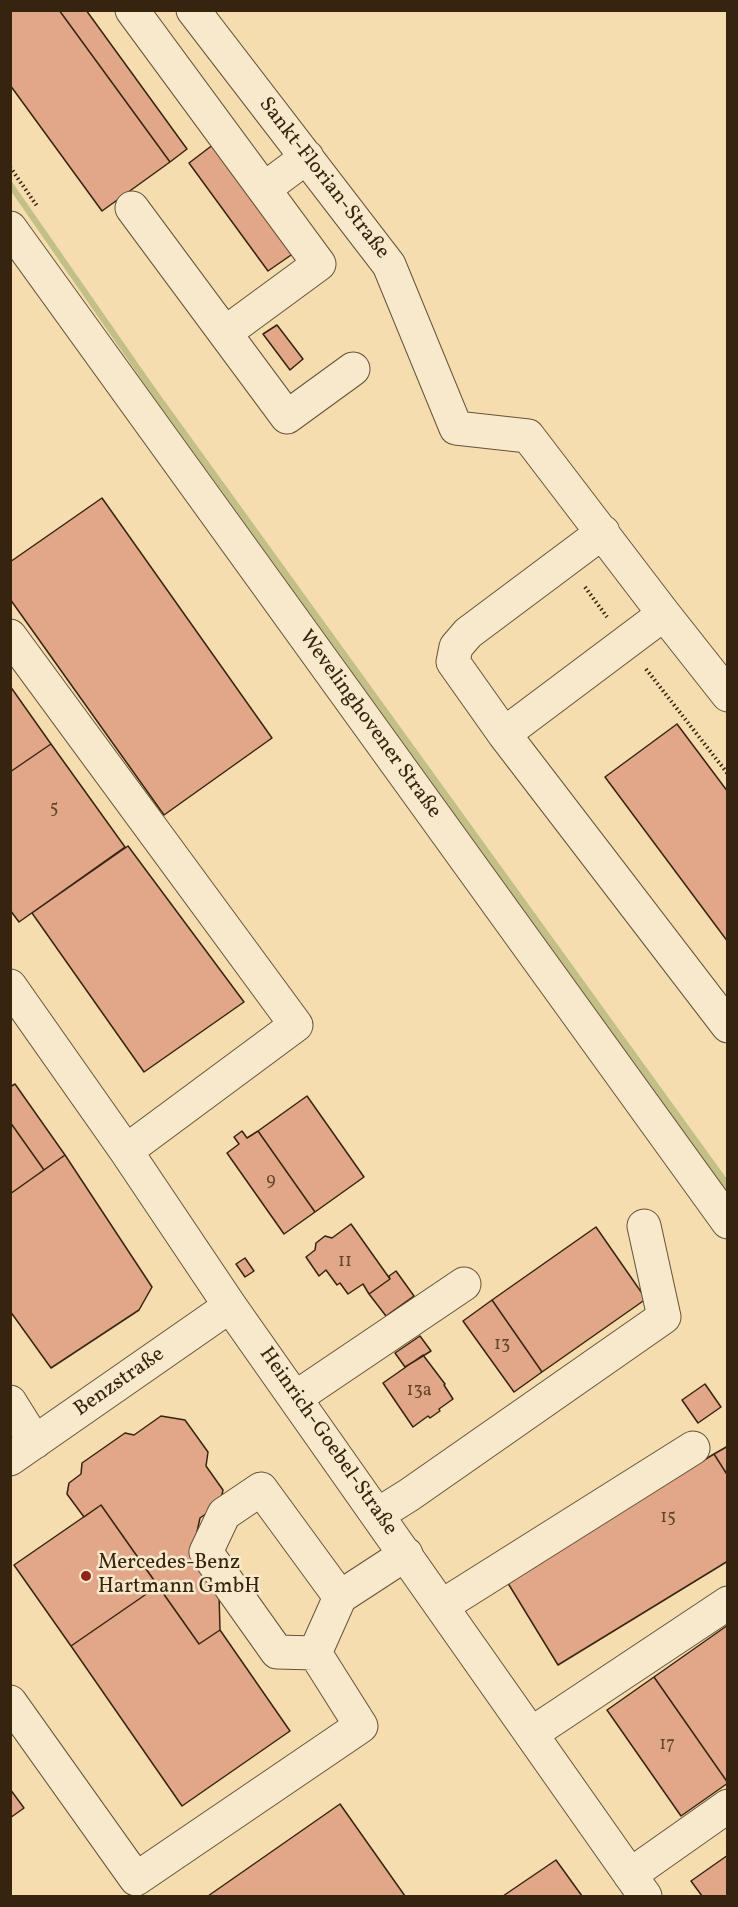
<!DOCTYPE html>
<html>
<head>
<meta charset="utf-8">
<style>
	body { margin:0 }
	#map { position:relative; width:738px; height:1907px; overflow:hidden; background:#f5ddb0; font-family:Vollkorn,serif }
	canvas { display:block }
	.frame { position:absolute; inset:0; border:12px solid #36240f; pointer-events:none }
</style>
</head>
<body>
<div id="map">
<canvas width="738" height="1907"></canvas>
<div class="frame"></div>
</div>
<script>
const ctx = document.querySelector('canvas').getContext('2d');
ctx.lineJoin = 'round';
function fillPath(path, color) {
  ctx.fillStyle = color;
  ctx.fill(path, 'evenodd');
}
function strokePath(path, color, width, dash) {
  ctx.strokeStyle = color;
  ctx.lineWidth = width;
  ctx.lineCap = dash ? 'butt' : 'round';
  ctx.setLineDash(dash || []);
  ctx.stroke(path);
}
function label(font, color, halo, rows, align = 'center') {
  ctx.font = font + ' Vollkorn,serif';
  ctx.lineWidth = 5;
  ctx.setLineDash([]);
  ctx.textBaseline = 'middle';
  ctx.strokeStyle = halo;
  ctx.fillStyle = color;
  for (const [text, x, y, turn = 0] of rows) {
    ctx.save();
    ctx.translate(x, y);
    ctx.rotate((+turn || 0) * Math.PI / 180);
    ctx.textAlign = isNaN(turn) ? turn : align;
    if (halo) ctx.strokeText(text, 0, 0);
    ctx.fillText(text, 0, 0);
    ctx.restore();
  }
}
fillPath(new Path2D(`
	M10,179L153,385L727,1179V1191L148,389L11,191Z`), '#c2bf87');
const building = new Path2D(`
	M10,10H59L170,162L102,211L10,85Z
	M59,10H86L187,149L170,162Z
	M214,144L294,253L268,271L189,163Z
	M277,325L303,359L290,370L263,334Z
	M102,498L272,738L164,815L10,599V562Z
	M10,686L51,744L10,772Z
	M677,724L728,792V942L605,777Z
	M51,744L125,847L19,922L10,910V772Z
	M128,846L244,1002L144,1072L32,913Z
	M15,1084L65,1155L44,1170L10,1122V1087Z
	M307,1096L364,1177L315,1212L258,1131Z
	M10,1122L44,1170L10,1194Z
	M242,1131L247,1138L258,1131L315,1212L284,1234L227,1153L239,1144L234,1137Z
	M65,1155L152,1287L139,1310L51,1368L10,1311V1194Z
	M351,1224L390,1279L369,1294L363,1284L348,1294L340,1283L337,1285L326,1270L319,1276L306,1257L315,1250L316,1243L325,1236L332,1238Z
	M596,1227L646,1299L542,1372L492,1300Z
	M245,1258L254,1271L245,1277L236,1264Z
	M396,1271L414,1296L386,1316L369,1294L390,1279L389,1276Z
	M492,1300L542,1372L514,1392L463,1321Z
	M420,1336L431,1351L405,1367L395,1353Z
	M423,1355L445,1384L444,1385L453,1399L439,1409L440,1411L430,1418L428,1416L413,1427L383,1383Z
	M705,1384L721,1407L698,1423L682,1400Z
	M161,1416L185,1420L208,1452L206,1466L223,1490L220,1504L200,1518L192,1555L219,1593L220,1630L199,1644L101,1505L84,1517L67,1494L69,1483L81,1474L82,1463L125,1433L134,1435Z
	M728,1446V1476L714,1454Z
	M714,1454L728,1476V1561L558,1665L506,1580Z
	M101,1505L158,1586L71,1646L14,1565Z
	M158,1586L199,1644L220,1630L290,1731L182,1806L71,1646Z
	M728,1625V1783L654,1677Z
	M654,1677L728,1783L681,1816L607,1710Z
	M10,1789L24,1808L10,1818Z
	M340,1804L405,1896H208Z
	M728,1855V1896H702L691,1881Z
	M556,1860L582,1896H503Z`);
fillPath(building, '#e1a788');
strokePath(building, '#36240f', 1.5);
const minor = new Path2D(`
	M132,10L319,264L225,333
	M193,10L389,265L456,428L528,436L664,614L504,734L728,1026
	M264,189L307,157
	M132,208L287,417L353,369
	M10,228L728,1222
	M664,614L728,695
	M10,636L296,1025L126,1151
	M504,734L453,662L456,647L468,633L603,532
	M10,986L126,1151L230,1306L645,1896
	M295,1398L464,1284
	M10,1402L35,1442
	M10,1459L230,1306
	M377,1515L409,1495L664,1317L644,1226
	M442,1606L693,1448
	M315,1653L277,1652L206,1552L224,1514L261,1489L340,1597
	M10,1702L136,1879L361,1726L315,1653L340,1597L406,1554
	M531,1734L728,1603
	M630,1875L728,1806`);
strokePath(minor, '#665237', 35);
strokePath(new Path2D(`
	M10,167L37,206
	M585,587L607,617
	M646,669L728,774`), '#36240f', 4, [1.5, 3]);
strokePath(minor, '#f8e9cc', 33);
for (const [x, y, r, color] of [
	[86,1576,6,"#8f2418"]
]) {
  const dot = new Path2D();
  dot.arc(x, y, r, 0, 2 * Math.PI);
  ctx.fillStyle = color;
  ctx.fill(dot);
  strokePath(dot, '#f8e9cc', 2);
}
label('18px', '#61452d', null, [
	["5",54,810],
	["9",271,1182],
	["11",345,1263],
	["13",502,1346],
	["13a",419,1392],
	["15",668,1519],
	["17",667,1746]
]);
label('21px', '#36240f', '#f8e9cc', [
	["Sankt-Florian-Straße",323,179,52],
	["Wevelinghovener Straße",369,725,54],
	["Benzstraße",120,1383,-35],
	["Heinrich-Goebel-Straße",327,1442,55]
]);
label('21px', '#36240f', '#f8e9cc', [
	["Mercedes-Benz",98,1564],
	["Hartmann GmbH",98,1588]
], 'left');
</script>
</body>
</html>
